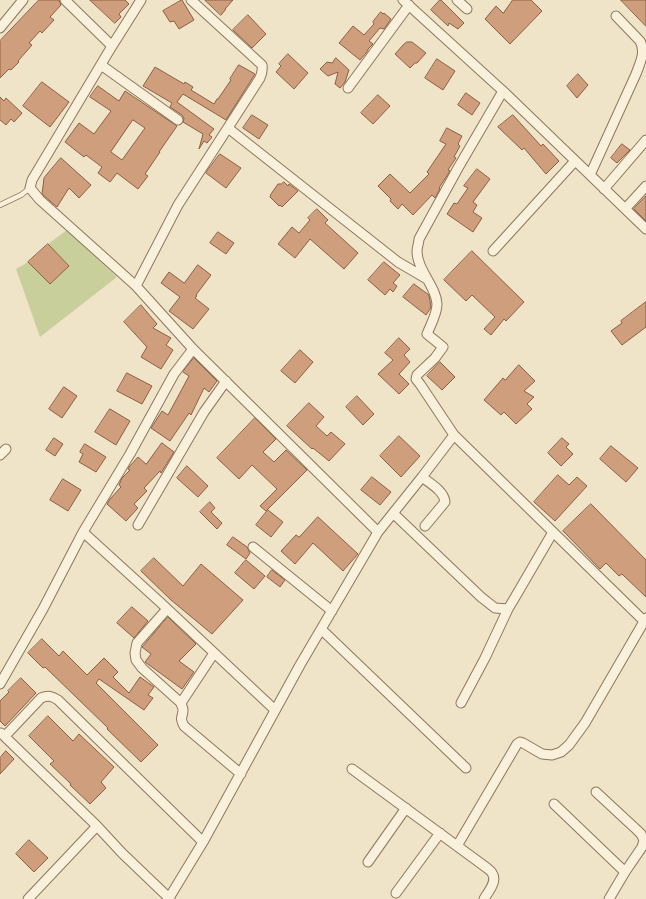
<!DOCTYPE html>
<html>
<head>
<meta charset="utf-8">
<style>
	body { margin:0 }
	canvas { display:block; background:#f0e4c8 }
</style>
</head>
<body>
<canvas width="646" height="899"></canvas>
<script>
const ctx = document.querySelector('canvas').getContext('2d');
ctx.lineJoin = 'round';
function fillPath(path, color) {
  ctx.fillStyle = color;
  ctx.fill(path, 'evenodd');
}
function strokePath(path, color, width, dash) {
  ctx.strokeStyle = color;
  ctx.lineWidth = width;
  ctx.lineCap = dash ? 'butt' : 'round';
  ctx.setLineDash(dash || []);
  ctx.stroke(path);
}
fillPath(new Path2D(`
	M67,230L117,277L40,337L16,269L28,262L50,284L69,266L48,244Z`), '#c9cf9b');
const building = new Path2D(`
	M39,0H59L61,5L50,17L54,20L42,33L40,31L29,43L32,45L18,61L19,62L11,70L9,69L0,78V41Z
	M90,0H125L129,4L119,14L121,17L115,23Z
	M182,0L194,20L179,29L174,21L170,22L163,11Z
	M205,0H233L225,9H226L221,15Z
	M440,0H441L464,23L458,29L449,23L448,26L431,10Z
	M513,0H531L542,11L510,44L485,19L496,6L503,13Z
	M621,0H646V26Z
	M381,12L383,14L384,13L391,19L384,29L380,28L369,41L373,44L368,49V50L366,53L360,60L339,43L353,26L364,35L374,24L373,22Z
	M248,15L266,34L252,48L233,30Z
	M407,42H412L426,53L417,63H415L410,68L395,54L404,44Z
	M288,54L308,73L294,89L276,72L281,66L279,64Z
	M336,58L349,70L345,82L340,88L335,84L338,72L328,76L320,69L327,62L332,63Z
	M437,59L455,71L443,90L425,78Z
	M239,65L255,74L226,120L183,94L177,102L214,129L209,135L212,137L207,143L204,141L199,149L203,134L183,122L184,118L182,115L170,107L172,103L143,86L155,67L184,84L185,82L193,87L191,90L214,104L217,99H218L231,80L230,79Z
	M578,74L588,85L577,98L567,86Z
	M42,82L69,102L50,127L23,106Z
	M98,86L119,101L125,91L177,126L159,152H160L145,174L148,176L138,189L117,173L110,182L98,173L102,167L86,155L84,157L65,142L79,123L94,134L111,111L90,97ZM133,120L145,128L122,160L111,152Z
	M466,93L480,103L472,115L458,105Z
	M378,95L390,106L373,124L361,113Z
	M0,97L4,101L6,98L22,113L14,122L11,119L6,125L0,120Z
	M252,115L268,125L259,139L243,128Z
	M513,115L541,146L543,144L559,161L546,174L524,148L522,150L498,127Z
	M447,128L462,136L458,144L460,146L454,157L456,158L448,170L450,171L439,188L440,189L435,198L432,195L413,215L402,204L398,209L390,201L391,199L378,186L390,174L410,193L429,174L427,172L446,144L440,141Z
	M622,144L630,150L617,163L611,158Z
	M220,154L241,168L226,188L206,173Z
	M61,158L91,185L79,198L69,188L57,207L42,194L44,178Z
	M477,169L490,179L473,202L477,205L473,212L482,218L473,232L447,214L454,203L457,204L468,188L464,186Z
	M284,182L288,186L289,184L298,191L282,207L280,205L279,206L270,197L271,194L278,184H281Z
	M646,196V221L634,209Z
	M317,209L328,220L325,223L358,253L344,269L310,239L295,258L278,244L292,227L299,233L310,220L308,218Z
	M218,232L234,243L226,254L210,243Z
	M48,244L69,266L50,284L28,262Z
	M472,251L524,302L506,321L504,319L491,335L484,329L495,317L472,295L466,301L444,280Z
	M384,262L400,275L393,283L397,286L393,292L390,289L385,295L368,280Z
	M198,265L211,275L196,295L197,296L195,298L209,309L193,329L169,311L180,297L161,283L169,272L184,283Z
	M414,284L429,295L431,307L430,309L426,315L403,297Z
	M646,302V327L622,345L611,331L622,323L621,321Z
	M141,305L157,324L153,328L171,338L166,345L173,350L161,369L141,357L147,347L124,322Z
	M399,338L410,349L404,355L410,362L399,374L409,384L399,394L378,374L393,360L385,353Z
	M300,350L313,362L295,383L281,371Z
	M194,358L217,381L209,392L204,388L191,415L189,413L170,441L151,428L162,411L168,415L189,376L183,372Z
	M440,362L455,377L442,390L427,376Z
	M519,365L535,381L524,391L534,397L527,404L532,409L516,424L504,412L501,415L484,400L503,378L505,380Z
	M127,373L152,386L142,404L117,391Z
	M64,387L77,396L62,418L49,409Z
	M357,396L374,414L363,425L346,407Z
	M309,403L324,417L316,426L327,436L331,432L345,444L329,461L313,448L312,449L287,426Z
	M110,409L130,421L116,445L95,432Z
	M255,418L276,439L263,452L274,462L286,450L307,470L266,511L260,506L277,489L252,465L239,479L217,458Z
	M399,436L420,456L401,477L380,456Z
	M54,438L63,444L55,456L46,450Z
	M562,438L569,444L566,447L573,454L561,466L548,453Z
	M162,443L174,452L161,473L160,471L144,488L147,491L134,504L138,508L126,521L107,504L110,499L121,487L119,485L122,478L130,470L128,469L129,467L138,457L146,464Z
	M85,444L106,457L96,472L79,462L83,454L80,452Z
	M611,446L638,468L626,482L600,459Z
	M187,466L208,486L198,497L177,478Z
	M558,475L569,485L577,477L587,486L555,521L534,502Z
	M372,477L391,492L380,505L361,490Z
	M63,479L81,490L68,511L50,500Z
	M210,502L215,508L211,512L222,523L217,529L200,512Z
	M591,504L646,560V597L622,574L619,576L606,563L600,569L563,531Z
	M268,510L283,522L271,537L256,525Z
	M318,517L358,554L343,571L313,543L295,564L281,551L296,535L299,537Z
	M233,537L247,547L250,553L246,559L227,545Z
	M154,558L183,586L201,564L243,600L212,634L171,600L141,571Z
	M246,560L265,576L254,589L235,573Z
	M272,570L285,580L280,587L267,577Z
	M132,607L148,621L134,638L117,623Z
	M168,617L196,644L179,661L194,672L182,689L145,662L151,654L142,647L143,646Z
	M42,639L59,656L63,651L87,675L104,658L118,672L113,677L129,693L140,677L154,687L148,695L153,698L144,710L99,679L96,683L158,745L141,762L107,729L108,728L45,667L43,668L28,653Z
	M21,678L36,693L5,726L0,721V701L9,692L8,691Z
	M48,716L73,741L79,734L114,767L101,782L106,788L90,804L70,785L71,784L50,764L54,761L29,736Z
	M6,751L14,759L0,774V758Z
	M29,840L48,858L34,872L16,854Z`);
fillPath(building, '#cf9f7d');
strokePath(building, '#8d5f41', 1);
const service = new Path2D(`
	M0,205L21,195L30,188`);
const minor = new Path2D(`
	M65,0L112,46
	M141,0L112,46L32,180L30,188L40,200L136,286L193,349L378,532
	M403,0L503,91L646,229
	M457,0L467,9
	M0,28L23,0
	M101,65L178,120
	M348,88L409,5
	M228,128L398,262L427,279
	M590,175L636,74C640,63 646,52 640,41L616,16
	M604,189L646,140
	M625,209L646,186
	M493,251L575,161
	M136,286L178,205L260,78C262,73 263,70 262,65L191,0
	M454,435L644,621
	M0,455L6,449
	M422,477C431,484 444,491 445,502L425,526
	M393,513L481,597L495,608L508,609L514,599L553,532
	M138,525L204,412L226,381
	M83,532L161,603L275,710
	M253,547L332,611
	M167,609L137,643L135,653L136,660L142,668L181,703C181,705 183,707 183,710C183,718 179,716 184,726L241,774
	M321,629L466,768
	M0,684L43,609L83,532L130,454L174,374L193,349
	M181,703L214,653
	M461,703L485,658L508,609
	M1,733L97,826L122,853L170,899
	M5,736L41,698C48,695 52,696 58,700L203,842
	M352,769L487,868C489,870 491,871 492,873C498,881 488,892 484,899
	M596,792L637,830L641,834L644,840L642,847L625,872L609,899
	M554,804L625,872
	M457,846L517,744L520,742L523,743L542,754L552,755L561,752L569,745L585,723L646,618
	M368,862L406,808
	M396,893L440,833
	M169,898L203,842L300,665L378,532L422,477L454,435L420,384L416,379L417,375L435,358L443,347L427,334C431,324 437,314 437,304C436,286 417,270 417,251C417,247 419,243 419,239L458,168L503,91
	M28,899L97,826`);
strokePath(service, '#8d765c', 6);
strokePath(minor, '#8d765c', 11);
strokePath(service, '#faf1dc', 4.5);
strokePath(minor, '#faf1dc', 9);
</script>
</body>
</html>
